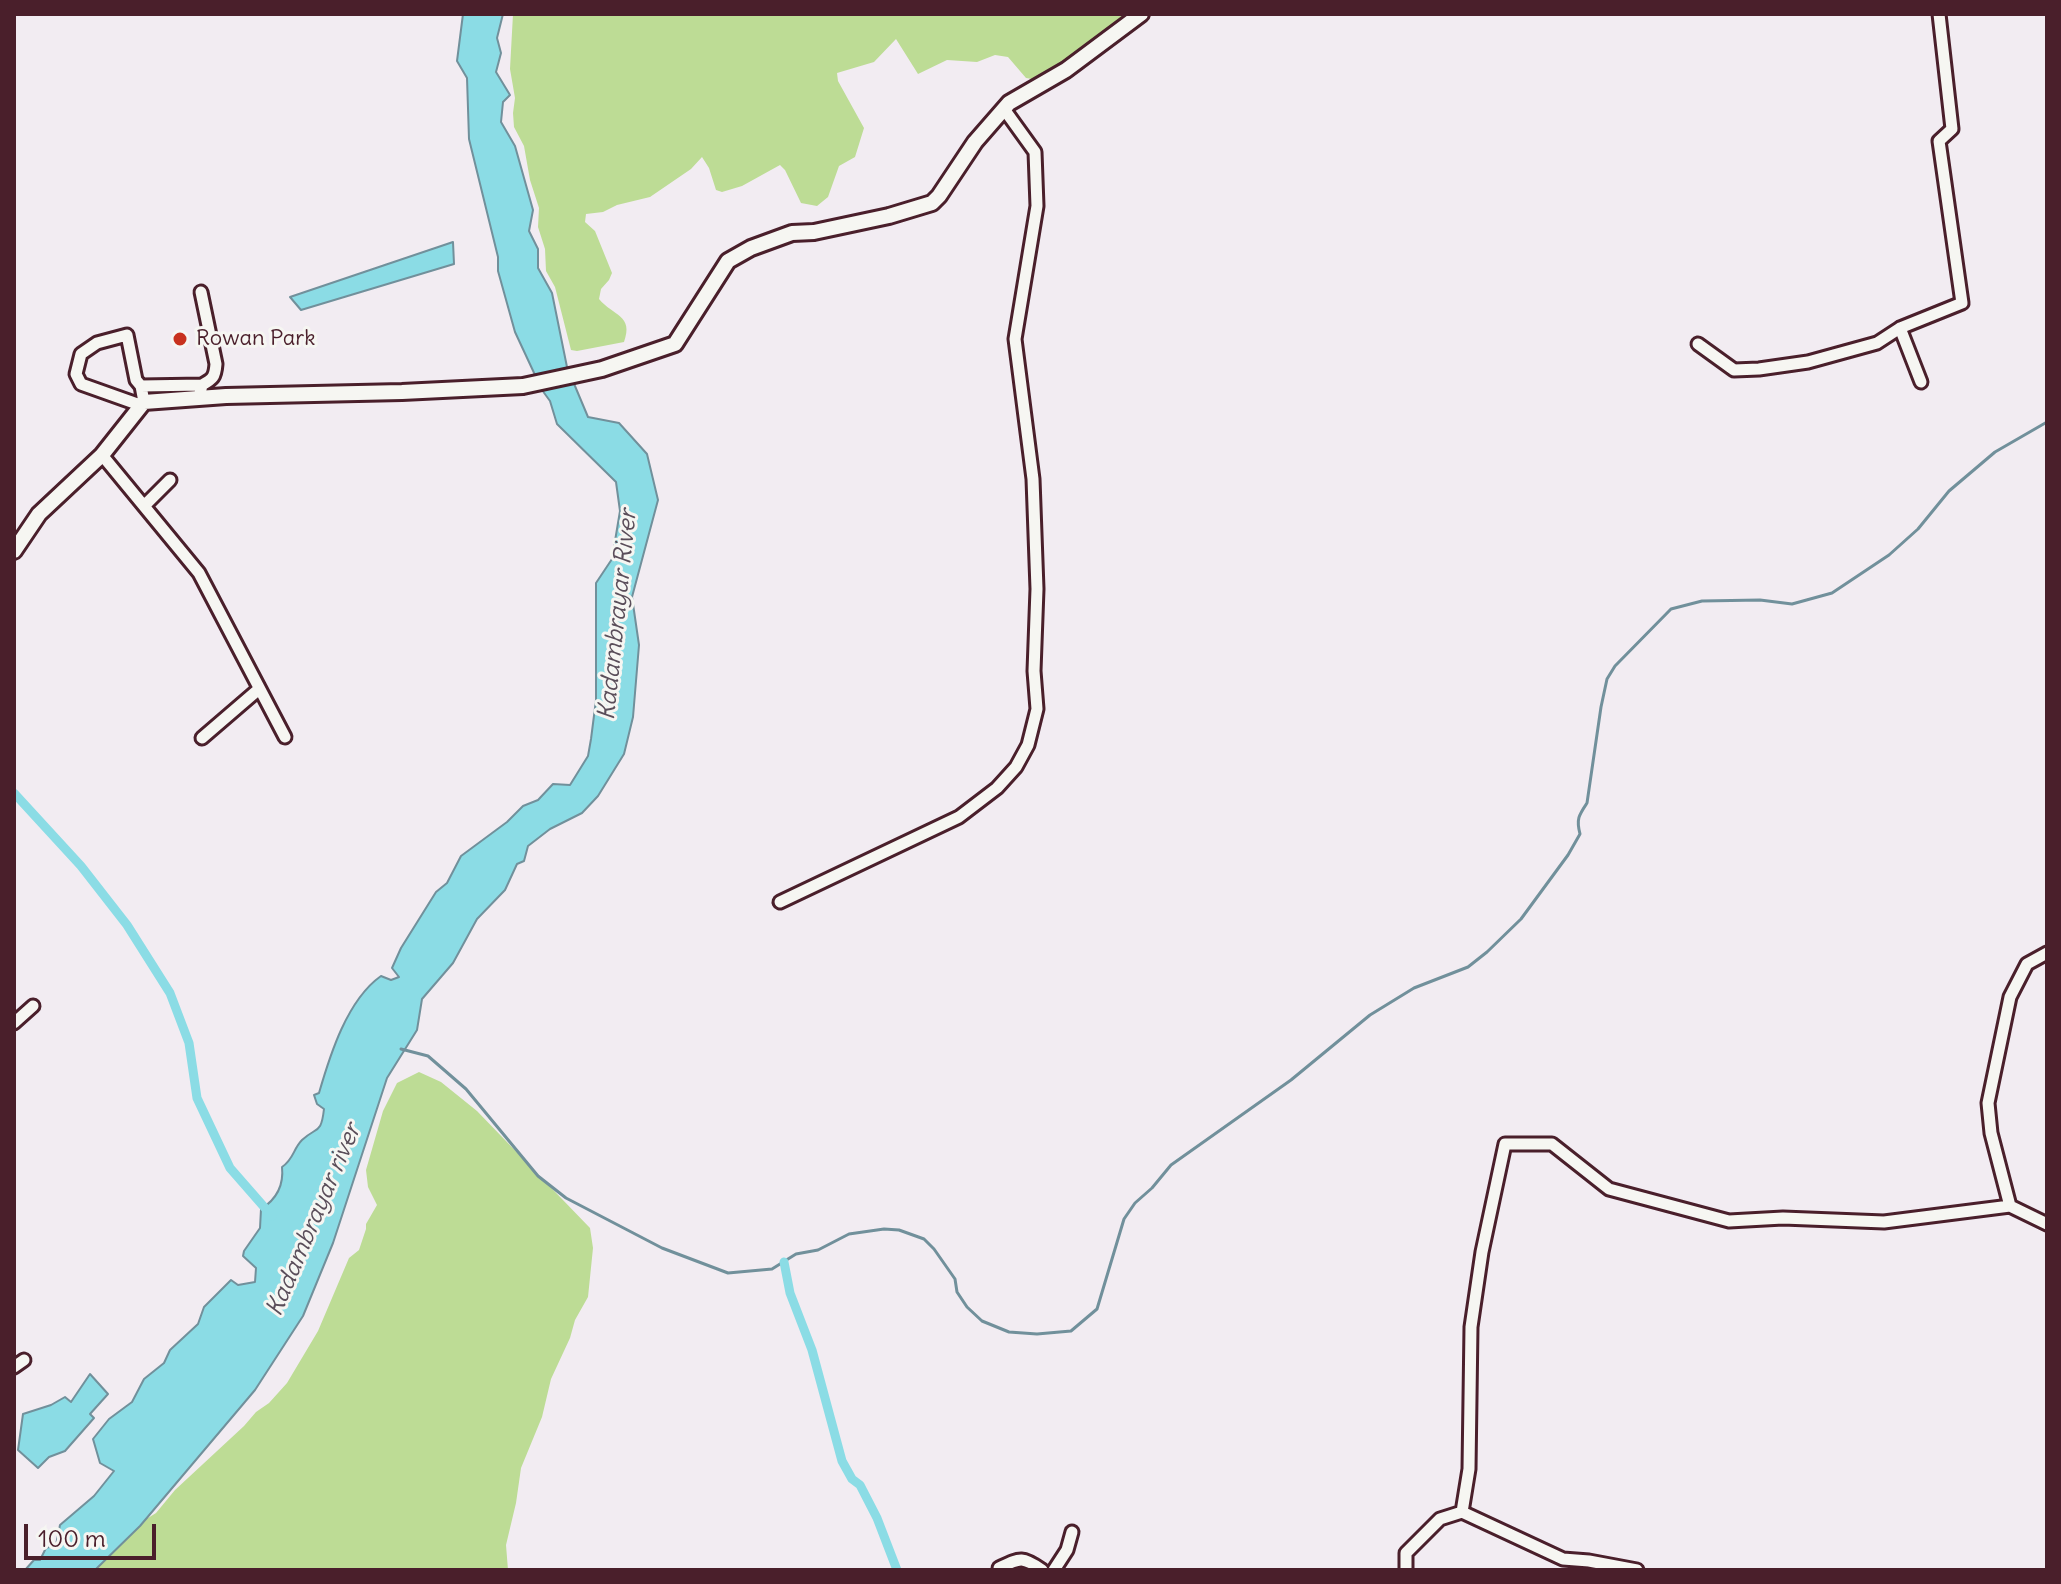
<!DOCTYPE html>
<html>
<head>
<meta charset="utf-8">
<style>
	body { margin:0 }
	#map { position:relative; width:2061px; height:1584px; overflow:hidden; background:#f2ecf2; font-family:Delius,sans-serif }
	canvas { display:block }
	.frame { position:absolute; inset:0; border:16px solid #4a1f2b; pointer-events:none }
	.scale { position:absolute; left:24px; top:1524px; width:132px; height:36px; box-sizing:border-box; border:4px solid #4a1f2b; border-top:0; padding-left:10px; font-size:24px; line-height:28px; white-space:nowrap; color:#4a1f2b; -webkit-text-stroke:6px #f6f6f2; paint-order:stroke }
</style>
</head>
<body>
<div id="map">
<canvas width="2061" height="1584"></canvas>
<div class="frame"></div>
<div class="scale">100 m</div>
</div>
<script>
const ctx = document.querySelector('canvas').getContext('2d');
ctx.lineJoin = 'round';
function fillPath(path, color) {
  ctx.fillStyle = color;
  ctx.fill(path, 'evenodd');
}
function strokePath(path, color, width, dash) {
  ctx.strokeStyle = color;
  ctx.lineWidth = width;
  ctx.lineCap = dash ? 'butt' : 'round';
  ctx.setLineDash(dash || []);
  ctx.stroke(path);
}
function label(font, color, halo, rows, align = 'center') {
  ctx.font = font + ' Delius,sans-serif';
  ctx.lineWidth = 6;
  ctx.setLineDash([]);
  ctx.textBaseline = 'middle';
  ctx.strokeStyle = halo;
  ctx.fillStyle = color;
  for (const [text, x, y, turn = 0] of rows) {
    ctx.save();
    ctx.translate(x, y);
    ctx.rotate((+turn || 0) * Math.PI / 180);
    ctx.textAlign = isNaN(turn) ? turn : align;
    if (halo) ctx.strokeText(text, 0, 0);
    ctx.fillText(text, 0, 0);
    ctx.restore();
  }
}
fillPath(new Path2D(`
	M513,14H1121L1123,19L1038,80L1026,78L1008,57L995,55L977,62L947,60L918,74L896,39L874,62L837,73L838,81L864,128L855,157L839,166L828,197L817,206L801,203L785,170L780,165L742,186L722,192L716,190L709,168L702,157L691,169L650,197L617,205L603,212L586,214L585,222L595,231L612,273L609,280L601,289L599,299C613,316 634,315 624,342L577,351L571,350L555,287L546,271L545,249L538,227L539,208L530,180L524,146L514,127L513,113L515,98L510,69Z
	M419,1072L441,1082L477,1111L590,1228L593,1248L588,1297L575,1320L570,1338L551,1379L542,1417L521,1468L516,1503L506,1545L508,1570H89L137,1515L148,1518L156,1513L175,1490L244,1426L256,1412L269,1403L287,1383L318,1331L349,1258L359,1250L366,1229V1224L377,1205L368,1187L366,1170L383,1111L397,1083Z`), '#bddc95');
const water = new Path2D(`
	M463,14H503L497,38L501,53L496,72L510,95L503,102L501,122L515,146L533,210L529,231L538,249V268L552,293L567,367L588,417L619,423L647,454L658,500L632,597L639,645L633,717L624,754L598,796L582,813L550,829L528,846L524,861L517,864L505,890L477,919L453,963L422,999L417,1030L387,1078L333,1243L303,1316L255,1390L140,1526L95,1570H25L34,1560H40L46,1548L56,1545L60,1525L94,1496L114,1471L100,1463L93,1439L109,1419L132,1402L144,1379L164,1363L170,1350L198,1324L204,1307L231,1280L238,1285L255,1282L256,1268L243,1256L244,1251L260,1228L261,1209C277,1199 284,1186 282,1167C294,1159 293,1149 302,1140C317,1126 321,1135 324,1109L317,1104L314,1095L319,1093C330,1055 347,1000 381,976L391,980L399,977L392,968L401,948L436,892L447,883L461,856L507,822L523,806L538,800L553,784L570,785L588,756L591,739L596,700V583L612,559L620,511L616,482L557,424L550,401L542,390L515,332L498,271V257L469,139L467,78L457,61Z
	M453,242L454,264L301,310L290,297Z
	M90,1374L108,1394L90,1414L94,1418L65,1451L49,1457L38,1468L18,1450L23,1414L51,1405L65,1397L71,1402Z`);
fillPath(water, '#8bdce5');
strokePath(water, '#71909b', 2);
strokePath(new Path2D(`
	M401,1049L428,1056L466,1089L538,1176L566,1198L662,1248L728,1273L772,1269L796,1254L818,1250L849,1234L884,1229L899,1230L924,1239L934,1249L955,1279L957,1292L967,1307L982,1321L1009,1332L1037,1334L1071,1331L1097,1309L1124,1219L1135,1203L1152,1188L1171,1165L1291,1080L1370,1015L1414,988L1468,967L1487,952L1521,919L1568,855L1580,834C1576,819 1579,815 1587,803L1601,707L1607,679L1615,666L1671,609L1702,601L1760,600L1792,604L1832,593L1889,555L1918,529L1949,491L1995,452L2047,422`), '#71909b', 3);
strokePath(new Path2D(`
	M14,793L81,866L127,925L170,993L189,1043L197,1098L230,1168L272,1216
	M784,1262L790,1293L812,1350L842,1461L852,1479L860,1485L877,1518L897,1570`), '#8bdce5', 9);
const minor = new Path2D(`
	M1900,328L1921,382
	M1698,344L1734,370L1759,369L1808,362L1877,343L1900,328L1962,303L1939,141L1952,129L1939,14
	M141,386L202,385
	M199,398L202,385C213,379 215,377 216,364L201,292
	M140,405L81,384L76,374L81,354L97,343L127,335L136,380L141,386L144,402
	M102,455L199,573L285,737
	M144,506L170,480
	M202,738L259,689
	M780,902L959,817L997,788L1016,767L1028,745L1037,709L1034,671L1037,589L1033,479L1015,339L1037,206L1035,152L1004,109
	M14,1023L33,1006
	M2010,1206L1991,1133L1988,1103L2010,997L2027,964L2047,953
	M14,1367L24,1360
	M1462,1512L1469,1469L1471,1327L1482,1252L1505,1144H1552L1609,1189L1729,1221L1783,1218L1884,1222L2010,1206L2047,1224
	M999,1568C1020,1558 1022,1556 1042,1570
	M1054,1570L1067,1550L1072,1532
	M1406,1570V1553L1440,1519L1462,1512L1563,1559L1589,1561L1637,1570`);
const major = new Path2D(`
	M14,551L39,514L102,455L144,402L226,396L402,392L523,386L602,369L675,344L728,261L751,248L792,233L814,232L889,216L932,203L939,196L975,142L1009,103L1066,70L1141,14`);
strokePath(minor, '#4a1f2b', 17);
strokePath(major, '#4a1f2b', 20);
strokePath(minor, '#f6f6f2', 11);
strokePath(major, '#f6f6f2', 14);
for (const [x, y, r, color] of [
	[180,339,8,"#c8321e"]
]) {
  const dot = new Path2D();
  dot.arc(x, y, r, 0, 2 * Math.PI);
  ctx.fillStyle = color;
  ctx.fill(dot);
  strokePath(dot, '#f6f6f2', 3);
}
label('22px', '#4a1f2b', '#f6f6f2', [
	["Rowan Park",196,339]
], 'left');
label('italic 24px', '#5a4e5a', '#f6f6f2', [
	["Kadambrayar River",618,615,-84],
	["Kadambrayar river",314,1220,-67]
]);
</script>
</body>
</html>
